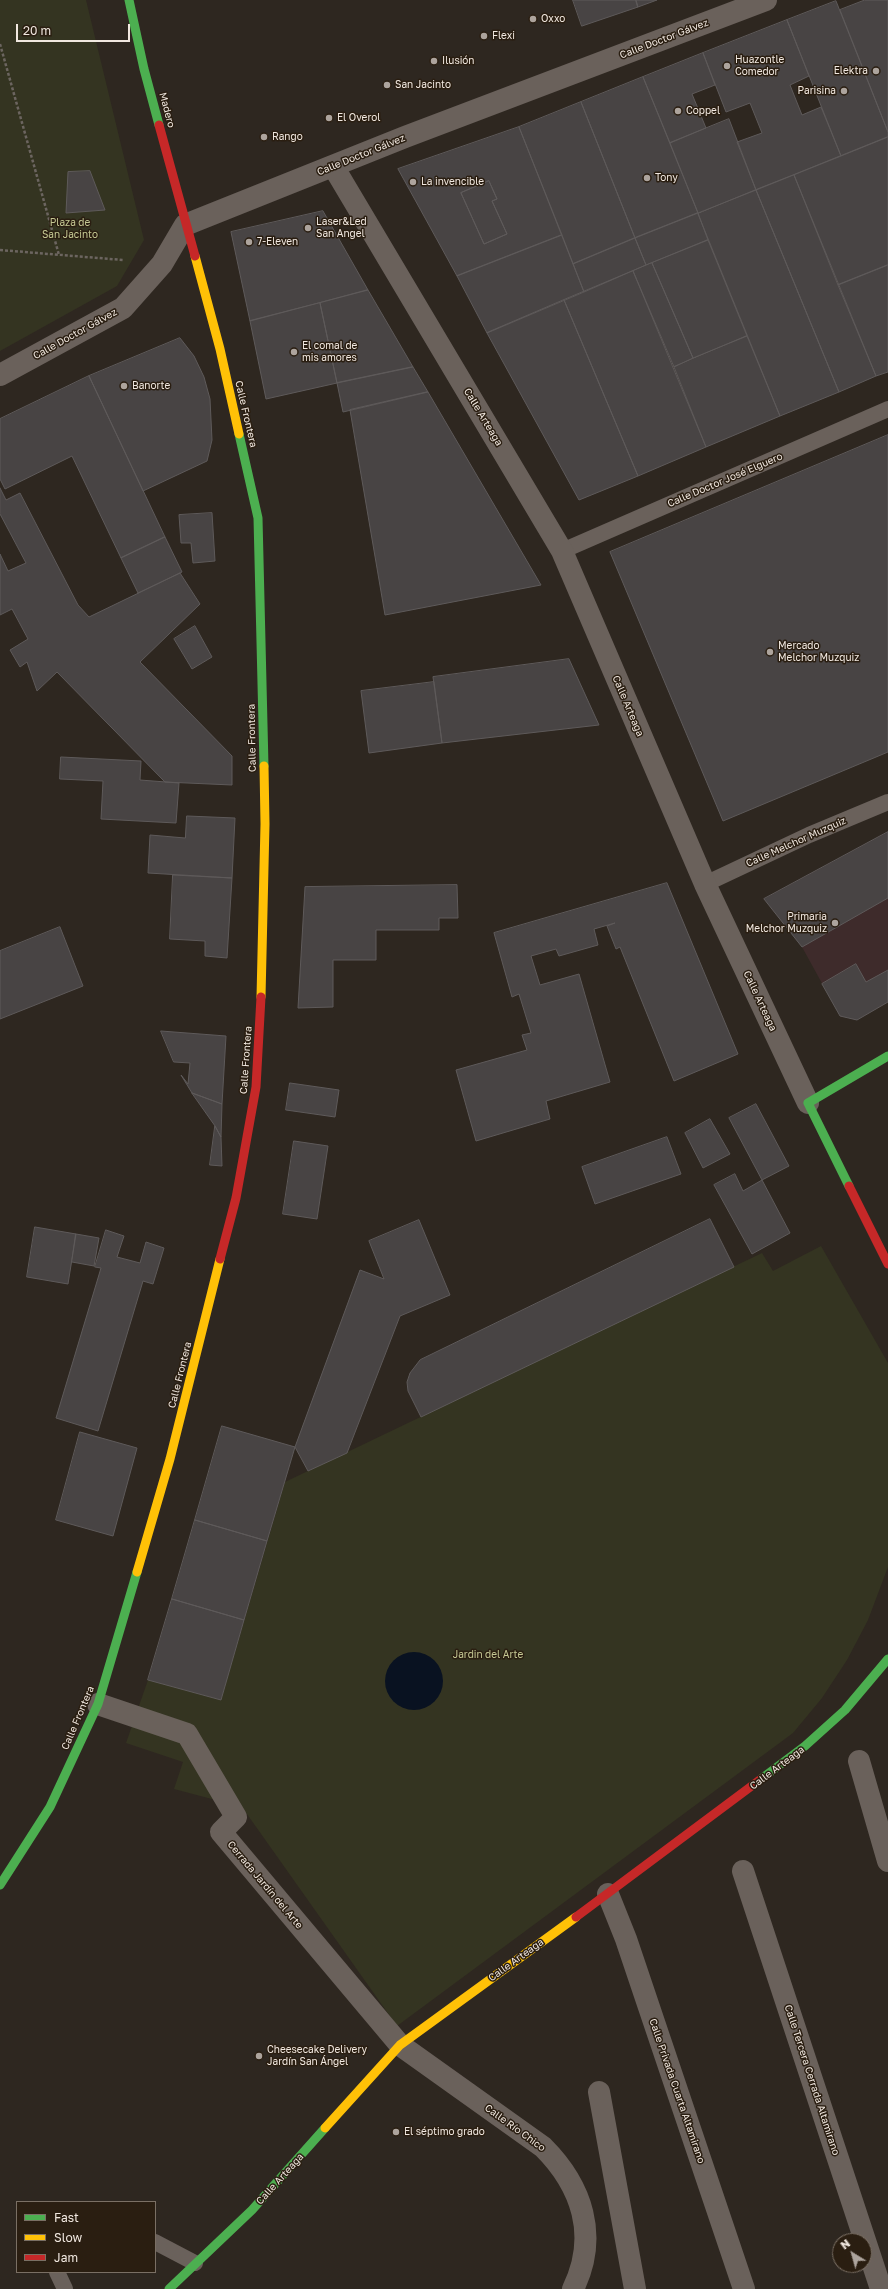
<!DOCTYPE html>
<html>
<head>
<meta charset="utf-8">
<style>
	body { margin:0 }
	#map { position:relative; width:888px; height:2289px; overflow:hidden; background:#2e2720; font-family:"Golos Text",sans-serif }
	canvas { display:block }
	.legend { position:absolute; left:16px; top:2201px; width:140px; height:72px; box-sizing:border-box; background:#2a1e11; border:1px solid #7a6f64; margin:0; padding:5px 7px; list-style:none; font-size:12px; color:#f1e8e0 }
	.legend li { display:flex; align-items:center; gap:8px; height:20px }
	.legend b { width:20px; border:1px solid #7a6f64 }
	.north { position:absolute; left:832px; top:2233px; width:40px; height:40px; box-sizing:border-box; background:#2a1e11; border:1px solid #7a6f64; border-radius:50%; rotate:323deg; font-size:11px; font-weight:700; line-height:16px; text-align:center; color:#f1e8e0 }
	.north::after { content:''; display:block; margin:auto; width:14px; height:18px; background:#ada49d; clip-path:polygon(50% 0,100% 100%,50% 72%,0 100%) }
	.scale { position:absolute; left:16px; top:24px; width:114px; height:18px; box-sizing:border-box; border:2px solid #f1e8e0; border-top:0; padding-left:5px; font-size:12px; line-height:14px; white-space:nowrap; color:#f1e8e0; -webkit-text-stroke:3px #2a1e11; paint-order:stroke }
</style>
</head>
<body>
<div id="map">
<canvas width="888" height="2289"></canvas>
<ul class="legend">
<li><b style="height:5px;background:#4caf50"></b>Fast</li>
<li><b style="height:5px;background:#ffc107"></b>Slow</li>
<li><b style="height:5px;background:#c62828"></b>Jam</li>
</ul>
<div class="north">N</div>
<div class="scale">20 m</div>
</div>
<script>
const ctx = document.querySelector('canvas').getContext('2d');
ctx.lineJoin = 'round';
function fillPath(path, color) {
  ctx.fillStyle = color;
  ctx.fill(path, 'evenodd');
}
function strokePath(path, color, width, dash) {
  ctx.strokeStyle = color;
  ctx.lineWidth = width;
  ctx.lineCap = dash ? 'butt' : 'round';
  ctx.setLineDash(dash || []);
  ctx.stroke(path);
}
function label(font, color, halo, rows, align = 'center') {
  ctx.font = font + ' "Golos Text",sans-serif';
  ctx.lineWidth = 3;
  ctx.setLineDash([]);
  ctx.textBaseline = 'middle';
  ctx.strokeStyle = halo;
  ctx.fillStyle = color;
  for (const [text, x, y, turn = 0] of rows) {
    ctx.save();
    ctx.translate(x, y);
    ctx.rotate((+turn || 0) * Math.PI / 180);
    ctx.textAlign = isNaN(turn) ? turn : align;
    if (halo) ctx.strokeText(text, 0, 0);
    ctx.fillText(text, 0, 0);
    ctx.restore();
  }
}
fillPath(new Path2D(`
	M888,832V1002L857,1020L840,1016L802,947L764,899Z`), '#3e2b2b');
fillPath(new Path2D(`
	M0,0H86L144,240L117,286L0,351Z
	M821,1246L888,1363V1567L868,1620L847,1660L822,1698L793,1733L397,2026L242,1807L174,1789L183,1762L126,1743L148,1680L221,1700L285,1482L762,1253L773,1271Z`), '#343421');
fillPath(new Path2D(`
	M385 1681a29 29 0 1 1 58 0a29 29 0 1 1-58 0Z`), '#091221');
const building = new Path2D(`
	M573,0H636L638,7L582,26Z
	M636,0H657L638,7Z
	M865,0H888V132L840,10Z
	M836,1L888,132V137L841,156L787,20Z
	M787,20L809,76L790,85L802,115L821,107L841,156L756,190L737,142L762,133L750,103L726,112L703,53Z
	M703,53L715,85L692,94L706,128L670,143L643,77Z
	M643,77L698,213L635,238L581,102Z
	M581,102L635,238L573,264L519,127Z
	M729,119L756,190L698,213L670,143Z
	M519,127L562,235L457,276L398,169ZM489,181L497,199L492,201L507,234L484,244L461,193Z
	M888,137V265L838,285L794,175Z
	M90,171L105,210L66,213L68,172Z
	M794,175L876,376L839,392L756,190Z
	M489,181L497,199L492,201L507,234L484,244L461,193Z
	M756,190L839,392L780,416L698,214Z
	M323,211L368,290L250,321L231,232Z
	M698,213L708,240L646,265L635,238Z
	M562,235L584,292L487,333L457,276Z
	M635,238L646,265L584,292L573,264Z
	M708,240L747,336L693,358L652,263Z
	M652,263L693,358L674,367L633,271Z
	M888,265V372L876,376L838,285Z
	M633,271L706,447L638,476L564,300Z
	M368,290L413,367L337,383L320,303Z
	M564,300L638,476L579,500L487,333Z
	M320,303L337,383L266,399L250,321Z
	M747,336L780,416L706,447L674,367Z
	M180,338L194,356L204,377L210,399L212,440L207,461L143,491L89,376Z
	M413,367L428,392L343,412L337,383Z
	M89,376L165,537L121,558L72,456L5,489L0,479V419Z
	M428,392L541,585L385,615L350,410Z
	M888,435V752L723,821L610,552Z
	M0,488L6,500L20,493L78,605L89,617L180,573L200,604L140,662L232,756V785L165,782L57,672L37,691L27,662L20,667L10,650L28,639L12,609L0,615V554L8,571L26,563L0,514Z
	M212,513L215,561L193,563L191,543H181L179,515Z
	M165,537L182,572L138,593L121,558Z
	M195,626L212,657L192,669L174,639Z
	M569,659L599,725L442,743L433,677Z
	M434,682L442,743L369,753L361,691Z
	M61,757L141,761L140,780L179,783L176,823L101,819L103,781L60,779Z
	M187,816L235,818L232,878L148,873L150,835L185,838Z
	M888,832V898L802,947L764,899Z
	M173,875L232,878L227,958L205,956V941L170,939Z
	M667,883L738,1054L674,1081L620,947L616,949L607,926L615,923L594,929L598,945L559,956L556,949L531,956L540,985L579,974L610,1082L546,1101L550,1119L476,1141L456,1070L527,1050L522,1035L531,1033L519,994L512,997L494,933Z
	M457,885L458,918H439V930H376V960H333V1007L298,1008L305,887Z
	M60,927L83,986L0,1019V951Z
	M856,964L866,982L888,970V1002L857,1020L840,1016L822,984Z
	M161,1031L226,1036L222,1104L192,1093L181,1075L188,1084L190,1063L174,1062Z
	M290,1083L339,1090L335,1117L286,1110Z
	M192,1093L222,1104L221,1137L215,1126Z
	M756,1104L789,1166L762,1180L729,1118Z
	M710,1119L730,1154L703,1168L685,1133Z
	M215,1126L221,1137L222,1166L210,1165Z
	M667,1137L681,1174L595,1204L582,1167Z
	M294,1141L328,1146L317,1219L283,1214Z
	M735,1174L743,1191L762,1180L790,1233L752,1254L714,1185Z
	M710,1219L734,1267L421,1417L408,1391L407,1382L410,1373L420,1360Z
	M419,1220L450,1295L400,1316L347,1453L308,1471L295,1447L360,1270L384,1279L369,1241Z
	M35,1227L76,1234L68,1284L27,1277Z
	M106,1230L124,1236L117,1257L140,1263L146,1242L164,1248L153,1284L143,1281L98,1431L56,1418L101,1268L95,1267Z
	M76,1234L99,1238L94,1266L72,1262Z
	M222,1426L295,1447L267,1541L195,1520Z
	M80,1432L137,1448L113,1536L56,1520Z
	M195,1520L267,1541L244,1620L172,1599Z
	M172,1599L244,1620L221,1700L148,1680Z`);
fillPath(building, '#484444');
strokePath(building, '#5e5a5a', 1);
strokePath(new Path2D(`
	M0,44L59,255
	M0,250L123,260`), '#6c6560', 2.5, [3, 2]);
strokePath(new Path2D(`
	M562,551L888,409
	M705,884L809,835L888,802
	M155,2242L195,2263
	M57,2272L65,2289`), '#6a615b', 16);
strokePath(new Path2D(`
	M333,166L562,551L705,884L808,1103
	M0,375L123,308L162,264L185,225L405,137L766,0
	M98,1704L187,1734L236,1817L221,1832L400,2045L543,2147C582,2186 599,2236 573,2289
	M859,1761L888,1861
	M743,1871L881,2289
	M608,1894L626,1939L744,2289
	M599,2092L635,2289`), '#6a615b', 22);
strokePath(new Path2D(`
	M129,0L144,69L159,125
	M239,434L258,518L264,766
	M849,1186L808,1103L888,1056
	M761,1779L805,1746L845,1710L888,1659
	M0,1885L50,1807L98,1704L137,1572
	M169,2289L252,2210L325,2128`), '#4caf50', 9);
strokePath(new Path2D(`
	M195,256L220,349L239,434
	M261,997L265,824L264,766
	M137,1572L170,1459L220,1259
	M325,2128L400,2045L576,1917`), '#ffc107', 9);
strokePath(new Path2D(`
	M159,125L195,256
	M849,1186L888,1264
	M220,1259L236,1198L256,1087L261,997
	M576,1917L761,1779`), '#c62828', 9);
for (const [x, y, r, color] of [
	[533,19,4,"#ada49d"],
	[484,36,4,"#ada49d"],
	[434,61,4,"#ada49d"],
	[727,66,4,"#ada49d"],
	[876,71,4,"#ada49d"],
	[387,85,4,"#ada49d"],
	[844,91,4,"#ada49d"],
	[678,111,4,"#ada49d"],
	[329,118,4,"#ada49d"],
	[264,137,4,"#ada49d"],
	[647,178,4,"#ada49d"],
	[413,182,4,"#ada49d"],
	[308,228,4,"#ada49d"],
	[249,242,4,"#ada49d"],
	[294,352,4,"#ada49d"],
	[124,386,4,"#ada49d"],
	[770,652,4,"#ada49d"],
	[835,923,4,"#ada49d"],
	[259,2056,4,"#ada49d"],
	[396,2132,4,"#ada49d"]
]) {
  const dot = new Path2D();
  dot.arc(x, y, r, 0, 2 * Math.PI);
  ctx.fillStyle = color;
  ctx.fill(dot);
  strokePath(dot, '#2a1e11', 1.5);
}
label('10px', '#f1e8e0', '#2a1e11', [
	["Oxxo",541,19],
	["Flexi",492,36],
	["Huazontle",735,60],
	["Comedor",735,72],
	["Ilusión",442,61],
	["Elektra",868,71,"right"],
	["San Jacinto",395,85],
	["Parisina",836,91,"right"],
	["Coppel",686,111],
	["El Overol",337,118],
	["Rango",272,137],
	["Tony",655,178],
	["La invencible",421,182],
	["Laser&Led",316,222],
	["San Angel",316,234],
	["7-Eleven",257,242],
	["El comal de",302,346],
	["mis amores",302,358],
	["Banorte",132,386],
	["Mercado",778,646],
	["Melchor Muzquiz",778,658],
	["Primaria",827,917,"right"],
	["Melchor Muzquiz",827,929,"right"],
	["Cheesecake Delivery",267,2050],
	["Jardín San Ángel",267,2062],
	["El séptimo grado",404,2132]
], 'left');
label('10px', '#f1e8e0', '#2a1e11', [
	["Calle Doctor Gálvez",664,39,-21],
	["Madero",167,110,75],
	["Calle Doctor Gálvez",361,155,-22],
	["Calle Doctor Gálvez",75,334,-29],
	["Calle Frontera",246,414,77],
	["Calle Arteaga",483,417,59],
	["Calle Doctor José Elguero",725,480,-23],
	["Calle Arteaga",628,706,67],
	["Calle Frontera",252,738,-91],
	["Calle Melchor Muzquiz",796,842,-24],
	["Calle Arteaga",760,1001,65],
	["Calle Frontera",246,1060,-86],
	["Calle Frontera",180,1375,-76],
	["Calle Frontera",78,1718,-67],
	["Calle Arteaga",777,1768,-37],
	["Cerrada Jardín del Arte",265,1885,50],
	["Calle Arteaga",516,1960,-36],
	["Calle Tercera Cerrada Altamirano",812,2080,72],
	["Calle Privada Cuarta Altamirano",677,2091,71],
	["Calle Río Chico",515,2128,36],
	["Calle Arteaga",280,2179,-48]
]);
label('10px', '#c4c793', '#2a1e11', [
	["Plaza de",70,223],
	["San Jacinto",70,235],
	["Jardin del Arte",488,1655]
]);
</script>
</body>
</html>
